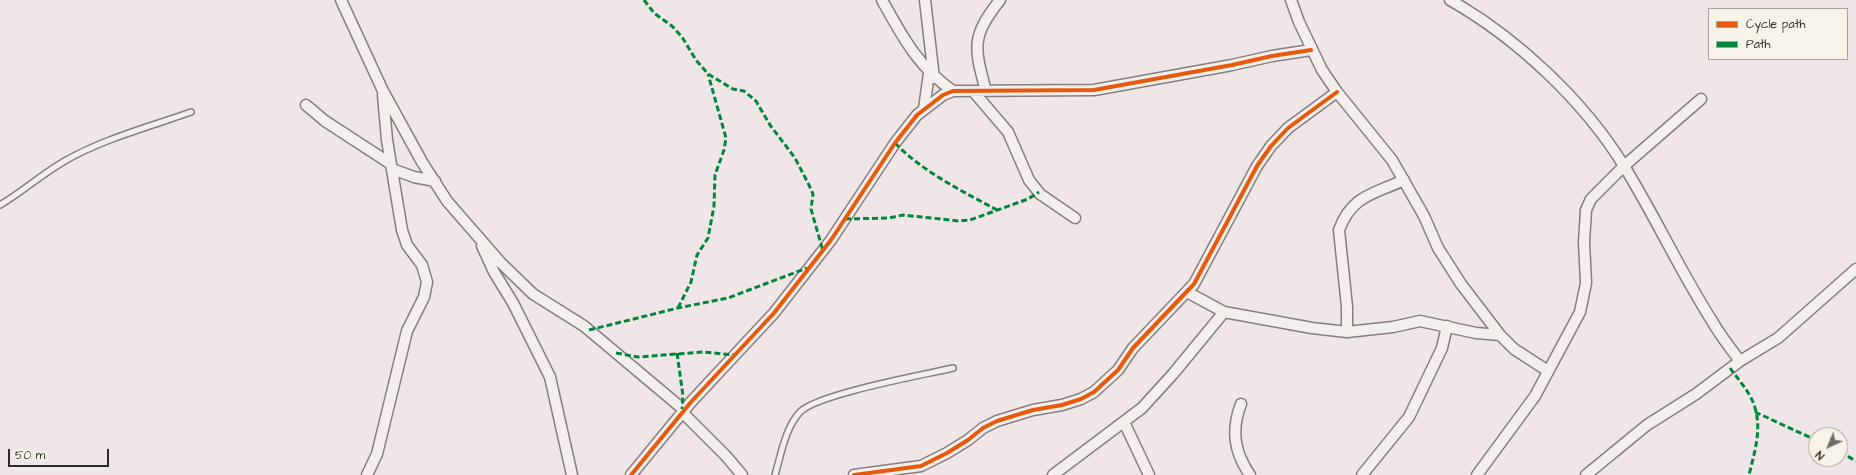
<!DOCTYPE html>
<html>
<head>
<meta charset="utf-8">
<style>
	body { margin:0 }
	#map { position:relative; width:1856px; height:475px; overflow:hidden; background:#f1e6e7; font-family:"Architects Daughter",sans-serif }
	canvas { display:block }
	.legend { position:absolute; left:1708px; top:8px; width:140px; height:52px; box-sizing:border-box; background:#f7f3e8; border:1px solid #a5a39c; margin:0; padding:5px 7px; list-style:none; font-size:12px; color:#2b2b2b }
	.legend li { display:flex; align-items:center; gap:8px; height:20px }
	.legend b { width:20px; border:1px solid #a5a39c }
	.north { position:absolute; left:1808px; top:427px; width:40px; height:40px; box-sizing:border-box; background:#f7f3e8; border:1px solid #a5a39c; border-radius:50%; rotate:224deg; font-size:11px; font-weight:700; line-height:16px; text-align:center; color:#2b2b2b }
	.north::after { content:''; display:block; margin:auto; width:14px; height:18px; background:#706c6d; clip-path:polygon(50% 0,100% 100%,50% 72%,0 100%) }
	.scale { position:absolute; left:8px; top:449px; width:101px; height:18px; box-sizing:border-box; border:2px solid #2b2b2b; border-top:0; padding-left:5px; font-size:12px; line-height:14px; white-space:nowrap; color:#2b2b2b; -webkit-text-stroke:3px #f7f3e8; paint-order:stroke }
</style>
</head>
<body>
<div id="map">
<canvas width="1856" height="475"></canvas>
<ul class="legend">
<li><b style="height:5px;background:#e8590c"></b>Cycle path</li>
<li><b style="height:5px;background:#00873e"></b>Path</li>
</ul>
<div class="north">N</div>
<div class="scale">50 m</div>
</div>
<script>
const ctx = document.querySelector('canvas').getContext('2d');
ctx.lineJoin = 'round';
function strokePath(path, color, width, dash) {
  ctx.strokeStyle = color;
  ctx.lineWidth = width;
  ctx.lineCap = dash ? 'butt' : 'round';
  ctx.setLineDash(dash || []);
  ctx.stroke(path);
}
const lane = new Path2D(`
	M0,205C22,192 41,175 63,162C102,139 149,127 191,112
	M775,475C781,455 785,428 800,412C817,394 923,375 953,368`);
const street = new Path2D(`
	M341,0L383,91L422,162L447,201L501,263L533,294L584,326L684,410
	M882,0C902,36 918,67 953,91
	M925,0L934,78
	M1291,0L1299,22L1322,70L1337,92L1392,160L1424,216L1438,248L1461,284L1500,335L1514,349L1548,371
	M1450,0C1517,38 1584,101 1624,166C1655,216 1680,271 1712,321C1720,335 1730,348 1740,361
	M973,91L1008,132L1029,180L1040,194L1075,218
	M986,91C974,47 971,37 1000,0
	M306,105L325,121L391,164
	M924,109L929,73
	M392,169L414,177L435,181
	M482,246L494,272L513,303L550,377L572,475
	M1187,292L1224,312L1312,328L1347,332L1393,327L1420,321L1476,333L1500,335
	M1347,332V307L1339,230C1352,195 1374,194 1404,180
	M1241,404C1231,430 1234,452 1250,475
	M682,412L726,456L742,475
	M1124,422L1149,475
	M367,475L377,454L407,331L424,297L427,282L422,265L407,245L402,230L387,140L383,95
	M631,475L691,402L774,313L831,240L895,143L917,115L943,95L953,91L1094,90L1232,65L1272,56L1311,50
	M854,475L921,466L947,453L968,440L983,428L997,421L1033,410L1062,405L1081,399L1094,392L1118,370L1133,348L1194,284L1257,166L1271,146L1288,128L1337,92
	M1053,475L1142,408L1173,374L1224,312
	M1362,475L1409,417L1442,348L1447,326
	M1477,475L1535,396L1580,312L1586,283L1584,242L1586,210L1591,199L1624,166L1701,99
	M1586,475L1647,425L1696,394L1740,361L1778,338L1856,269`);
strokePath(lane, '#847f80', 8);
strokePath(street, '#847f80', 13);
strokePath(lane, '#f2efec', 5);
strokePath(street, '#f2efec', 10);
strokePath(new Path2D(`
	M644,0L654,13L672,26L682,37L696,60L708,74L733,89L744,91L756,101L770,125L795,158L809,185L813,194L811,209L823,251
	M895,143C923,172 962,191 997,210
	M845,219L889,218L903,215L959,221L970,220L1028,199L1039,192
	M678,308L691,282L697,255L708,238L714,206L715,175L724,150L726,138L708,74
	M589,330L678,308L728,298L807,268
	M616,353L638,357L703,352L734,355
	M677,353L683,396L682,409
	M1730,368C1737,378 1748,390 1753,402C1763,427 1755,450 1749,475
	M1755,412L1816,440
	M1840,452L1856,461`), '#00873e', 3, [6, 3]);
strokePath(new Path2D(`
	M631,475L691,402L774,313L831,240L895,143L917,115L943,95L953,91L1094,90L1232,65L1272,56L1311,50
	M854,475L921,466L947,453L968,440L983,428L997,421L1033,410L1062,405L1081,399L1094,392L1118,370L1133,348L1194,284L1257,166L1271,146L1288,128L1337,92`), '#e8590c', 4);
</script>
</body>
</html>
